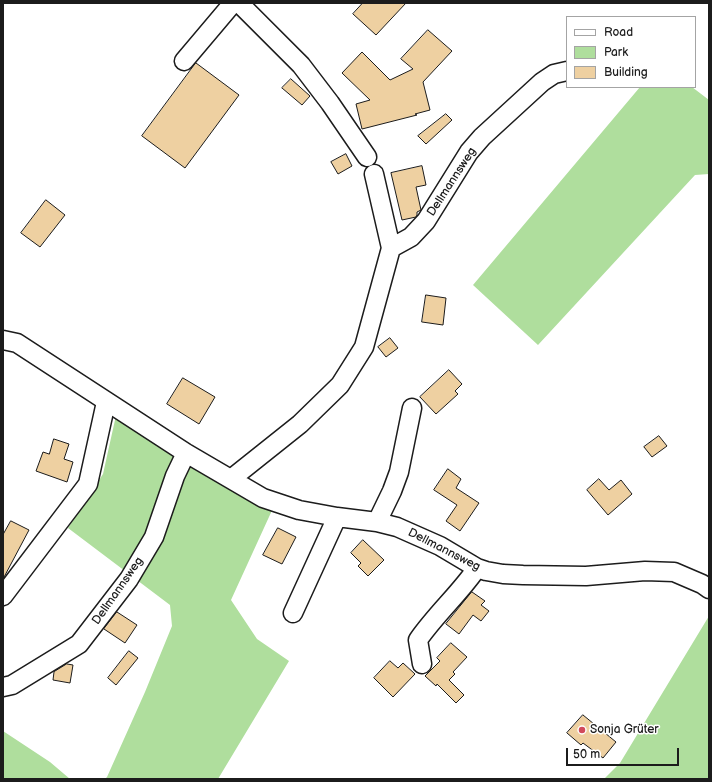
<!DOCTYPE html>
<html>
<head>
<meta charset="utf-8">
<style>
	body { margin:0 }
	#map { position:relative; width:712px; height:782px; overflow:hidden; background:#fff; font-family:"Balsamiq Sans",sans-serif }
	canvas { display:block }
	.frame { position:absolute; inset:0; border:4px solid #1c1c1c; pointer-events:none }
	.legend { position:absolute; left:566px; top:16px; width:130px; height:72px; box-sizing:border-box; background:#fff; border:1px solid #a4a4a4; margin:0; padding:5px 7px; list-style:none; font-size:12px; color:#1c1c1c }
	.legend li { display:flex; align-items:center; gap:8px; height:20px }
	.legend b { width:20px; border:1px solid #a4a4a4 }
	.scale { position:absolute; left:566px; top:748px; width:113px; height:18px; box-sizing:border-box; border:2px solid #1c1c1c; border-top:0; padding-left:5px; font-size:12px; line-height:14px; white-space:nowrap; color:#1c1c1c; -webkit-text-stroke:3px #fff; paint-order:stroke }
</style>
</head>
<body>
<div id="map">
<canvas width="712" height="782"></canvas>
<div class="frame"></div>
<ul class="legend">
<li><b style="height:5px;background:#fff"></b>Road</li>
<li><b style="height:11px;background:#afde9d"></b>Park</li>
<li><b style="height:11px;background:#eed0a1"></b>Building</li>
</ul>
<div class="scale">50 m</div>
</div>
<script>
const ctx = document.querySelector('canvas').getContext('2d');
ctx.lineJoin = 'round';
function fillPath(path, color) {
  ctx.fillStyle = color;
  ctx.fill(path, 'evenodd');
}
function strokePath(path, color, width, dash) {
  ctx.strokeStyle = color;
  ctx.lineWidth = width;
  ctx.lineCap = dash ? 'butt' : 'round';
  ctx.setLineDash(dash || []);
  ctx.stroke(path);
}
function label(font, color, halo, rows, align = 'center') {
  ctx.font = font + ' "Balsamiq Sans",sans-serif';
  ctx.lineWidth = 3;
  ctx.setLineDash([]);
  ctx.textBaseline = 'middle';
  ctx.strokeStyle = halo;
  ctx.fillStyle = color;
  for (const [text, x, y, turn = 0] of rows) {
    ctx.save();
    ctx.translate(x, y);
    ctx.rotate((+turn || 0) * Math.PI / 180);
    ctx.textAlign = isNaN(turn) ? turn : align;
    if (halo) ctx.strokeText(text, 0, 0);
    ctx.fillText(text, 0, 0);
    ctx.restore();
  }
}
fillPath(new Path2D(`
	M640,87H692L709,100V174L695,175L538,345L473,285Z
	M117,411L274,506L231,600L257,639L289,661L218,779H105L107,777L145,692L172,626L170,605L68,528L103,474Z
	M709,616V779H604L620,763Z
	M3,731L50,762L70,779H3Z`), '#afde9d');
const building = new Path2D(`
	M363,3H406L376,35L353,14Z
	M428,30L452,51L423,82L430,110L415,114L417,115L362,129L356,104L370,100L342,73L362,52L390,80L413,69L401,59Z
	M196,63L239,95L185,168L142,136Z
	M291,79L310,96L302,105L282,88Z
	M446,114L452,120L426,144L418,136Z
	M346,154L352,166L338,174L331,162Z
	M422,166L426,185L416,187L421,210L417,212V215L416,217L402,220L391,173Z
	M46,200L65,215L40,247L21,233Z
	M426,295L446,298L443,325L422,322Z
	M390,338L398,348L386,357L378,347Z
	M449,370L462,384L455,391L458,394L436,414L420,397Z
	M183,378L215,397L199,424L167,404Z
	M659,436L667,446L652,457L644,447Z
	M54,439L69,444L64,459L73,462L67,482L36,471L43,452L49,454Z
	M448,469L461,479L456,488L479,503L460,531L446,521L457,505L434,490Z
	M599,479L609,490L621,480L632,494L608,515L587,490Z
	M11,521L29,530L3,579V535Z
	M278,528L296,537L282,564L263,555Z
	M363,540L384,560L368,576L358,566L361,563L351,553Z
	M472,592L485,601L481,605L489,611L481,621L473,615L459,634L446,624Z
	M117,612L137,625L125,643L104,629Z
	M451,643L467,657L453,672L455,674L449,680L464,695L456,703L437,684L436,686L425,676L440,661L437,658Z
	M129,651L138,658L116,685L108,678Z
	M390,661L398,668L403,663L415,674L393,697L374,678Z
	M67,664L73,665L70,683L53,680L54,672Z
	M583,715L616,742L603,758L583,743L581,745L567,733Z`);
fillPath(building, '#eed0a1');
strokePath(building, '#1c1c1c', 1);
const minor = new Path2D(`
	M239,3L301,65L330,103L367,157
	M184,61L233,3
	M391,248L411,237L426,221L469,152L482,137L542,82L554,74L567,71
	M3,340L17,343L186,453L263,498L299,510L337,517L377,522L397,527L440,546L477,568L486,571L503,574L523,575L586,576L645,571L674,572L702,584L709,589
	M231,479L300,424L340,385L364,347L391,248L374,174
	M377,522L392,491L399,472L412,408
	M3,596L88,484L106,402
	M293,613L337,517
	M422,664L418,640C436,614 460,593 477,568
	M3,687L12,685L79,644L129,579L154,537L175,476L186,453`);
strokePath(minor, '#1c1c1c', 21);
strokePath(minor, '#fff', 18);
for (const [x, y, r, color] of [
	[582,730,4,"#d1495b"]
]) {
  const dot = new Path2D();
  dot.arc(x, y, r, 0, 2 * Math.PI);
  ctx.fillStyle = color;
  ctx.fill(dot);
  strokePath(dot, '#fff', 1.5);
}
label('12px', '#1c1c1c', '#fff', [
	["Dellmannsweg",452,182,-57],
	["Dellmannsweg",444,550,27],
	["Dellmannsweg",118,591,-55]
]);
label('12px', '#1c1c1c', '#fff', [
	["Sonja Grüter",590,730]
], 'left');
</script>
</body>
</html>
